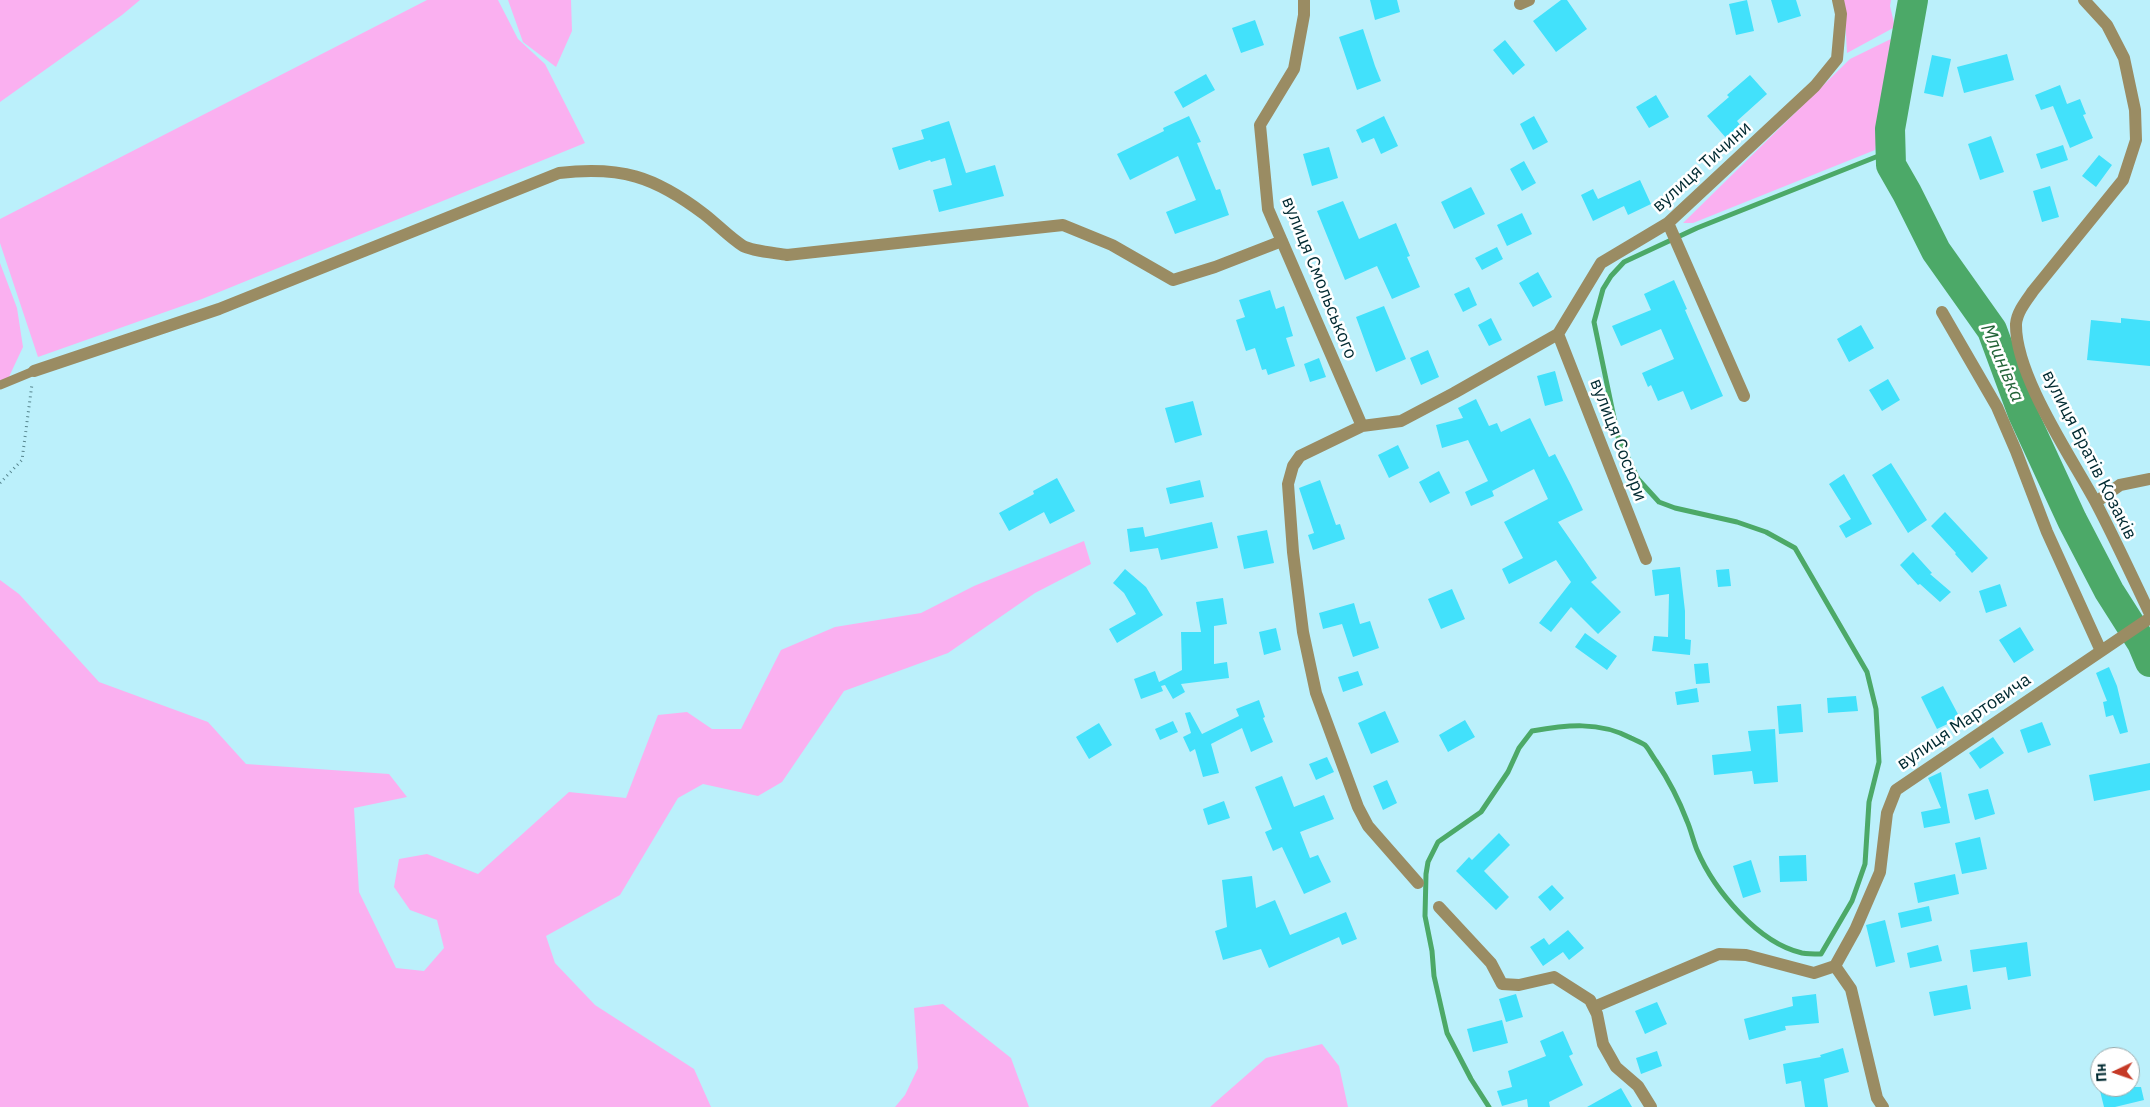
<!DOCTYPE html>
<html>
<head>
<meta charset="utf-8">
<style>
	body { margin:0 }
	#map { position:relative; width:2150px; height:1107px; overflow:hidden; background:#bbf0fb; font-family:"IBM Plex Sans",sans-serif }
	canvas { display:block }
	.north { position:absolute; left:2090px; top:1047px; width:50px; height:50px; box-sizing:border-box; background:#fff; border:1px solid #99aaad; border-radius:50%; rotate:267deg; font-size:14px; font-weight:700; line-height:20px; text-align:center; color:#002a31 }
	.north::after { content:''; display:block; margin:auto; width:18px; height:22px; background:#c53926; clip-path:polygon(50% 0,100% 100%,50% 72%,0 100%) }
</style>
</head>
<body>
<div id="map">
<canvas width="2150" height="1107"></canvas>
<div class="north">Пн</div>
</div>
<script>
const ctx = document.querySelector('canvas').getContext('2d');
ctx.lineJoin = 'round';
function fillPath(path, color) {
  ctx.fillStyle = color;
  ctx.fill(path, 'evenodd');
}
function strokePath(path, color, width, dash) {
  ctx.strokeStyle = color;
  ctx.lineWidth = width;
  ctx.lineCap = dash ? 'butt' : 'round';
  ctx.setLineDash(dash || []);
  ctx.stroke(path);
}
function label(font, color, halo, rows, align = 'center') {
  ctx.font = font + ' "IBM Plex Sans",sans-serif';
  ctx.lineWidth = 5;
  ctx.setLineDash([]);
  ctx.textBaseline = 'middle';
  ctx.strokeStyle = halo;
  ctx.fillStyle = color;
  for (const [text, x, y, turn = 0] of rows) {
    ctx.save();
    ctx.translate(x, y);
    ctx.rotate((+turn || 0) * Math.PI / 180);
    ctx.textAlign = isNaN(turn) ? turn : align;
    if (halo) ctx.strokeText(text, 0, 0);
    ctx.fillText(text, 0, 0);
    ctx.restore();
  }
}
fillPath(new Path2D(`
	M0,0H140L122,15L0,102Z
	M427,0H498L518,39L545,64L585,143L202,299L38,357L0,243V219Z
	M508,0H571L572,31L556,67L523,42Z
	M1844,0H1891L1890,6L1895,27L1847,53Z
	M1897,36L1887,88L1891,94L1887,107L1883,109L1875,150L1693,223H1683L1850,59Z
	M0,263L17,308L23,347L7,381L0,384Z
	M1084,541L1091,564L1035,593L948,653L844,691L782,782L758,796L703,784L678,798L620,895L546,936L555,963L595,1005L694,1069L711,1107H0V580L19,594L99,682L208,722L246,764L389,774L407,797L354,808L359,892L396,968L424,971L444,948L437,920L410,910L394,887L399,859L427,854L478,874L569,792L626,798L658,715L687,712L712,729H741L781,650L835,627L921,613L974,586Z
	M943,1004L1011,1058L1029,1107H895L905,1095L918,1068L914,1008Z
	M1322,1044L1339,1066L1348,1107H1210L1266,1058Z`), '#fab0f0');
strokePath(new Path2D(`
	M1489,1107L1471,1079L1447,1033L1434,976L1432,951L1425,916L1426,874L1428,862L1438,842L1481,812L1508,772L1519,748L1532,731C1566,725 1599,721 1631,738C1635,740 1641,742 1645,745C1649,749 1652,756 1656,761C1668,779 1679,800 1687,821C1691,830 1693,840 1697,850C1714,890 1758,943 1802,953C1808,954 1815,954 1821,954L1852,901L1865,864L1869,802L1879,762L1876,709L1867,672L1795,548L1766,532L1737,522L1675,508L1659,502L1638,479L1618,437L1594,322L1603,289L1611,276L1624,262L1697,228L1891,151`), '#4ca968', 5);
strokePath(new Path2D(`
	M1913,0L1890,129L1891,165L1907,193L1936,251L1992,330L2023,414L2072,520L2109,591L2142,643L2150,662`), '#4ca968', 30);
fillPath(new Path2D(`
	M1370,0H1397L1400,12L1375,20Z
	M1561,0H1567L1587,29L1556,52L1533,21Z
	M1747,0L1754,31L1736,35L1729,4Z
	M1771,0H1796L1801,16L1778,23Z
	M1255,20L1264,45L1241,53L1232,28Z
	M1363,29L1375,66L1381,81L1357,90L1339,37Z
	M1505,40L1525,65L1513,75L1493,50Z
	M2007,54L2014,80L1964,93L1957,67Z
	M1932,55L1951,59L1943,97L1924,93Z
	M1206,74L1215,90L1183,108L1174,92Z
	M1750,75L1767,94L1737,121L1741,126L1726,138L1707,116L1729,97L1727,95Z
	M2060,85L2067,104L2080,99L2086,114L2083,115L2093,138L2070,148L2053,106L2041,110L2035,95Z
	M1656,95L1669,117L1649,128L1636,107Z
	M1189,116L1201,142L1197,143L1216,190L1220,189L1229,215L1175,234L1166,212L1196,200L1178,156L1130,180L1117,154L1164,131L1163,128Z
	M1384,116L1398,146L1381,154L1374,138L1362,143L1356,130Z
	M1534,116L1548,142L1533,150L1520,124Z
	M949,121L966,173L995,165L1004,196L939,212L933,190L952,185L945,158L931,162L930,160L899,170L892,148L924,139L921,130Z
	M1991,136L2004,172L1980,180L1968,144Z
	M2063,145L2068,160L2041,169L2036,154Z
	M1329,147L1338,178L1312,186L1303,154Z
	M2099,155L2112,165L2096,187L2082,176Z
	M1524,161L1536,183L1522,191L1510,169Z
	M1640,180L1651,204L1628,215L1624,206L1593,221L1581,195L1593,189L1598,199Z
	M2050,186L2059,217L2042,222L2033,191Z
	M1471,187L1485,214L1454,229L1441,202Z
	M1343,201L1359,239L1396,223L1410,256L1407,257L1420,287L1392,299L1377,266L1345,280L1317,211Z
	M1522,213L1532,234L1507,246L1497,225Z
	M1497,247L1503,259L1482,270L1475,258Z
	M1538,272L1552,297L1533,307L1519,283Z
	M1674,280L1687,309L1685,310L1723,396L1691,410L1683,391L1658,401L1651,385L1648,387L1642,373L1674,359L1661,329L1621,346L1612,326L1651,310L1644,294Z
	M1469,287L1477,305L1463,312L1454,294Z
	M1270,290L1276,309L1284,306L1293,336L1286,338L1295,366L1268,375L1266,369L1262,370L1255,348L1246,351L1236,320L1245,317L1239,300Z
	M1384,306L1406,359L1376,372L1356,317Z
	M1491,318L1502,340L1489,346L1478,325Z
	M2121,318L2150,321V366L2087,360L2091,320L2121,323Z
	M1861,325L1874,348L1849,362L1837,339Z
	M1428,350L1439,377L1421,385L1410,358Z
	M1319,358L1326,377L1310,382L1304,364Z
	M1555,371L1563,401L1545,406L1537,376Z
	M1888,379L1900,400L1882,411L1869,390Z
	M1476,399L1489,426L1497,423L1501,432L1530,418L1549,457L1555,454L1571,485L1583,510L1558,522L1597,578L1591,582L1621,612L1598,634L1571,607L1551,632L1539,623L1571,582L1556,560L1509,584L1502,569L1523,558L1504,522L1548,499L1534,469L1492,491L1491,488L1494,496L1471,506L1465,492L1488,481L1468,440L1442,448L1436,425L1463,418L1458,408Z
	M1193,401L1202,435L1175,443L1165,408Z
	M1398,445L1409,468L1389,478L1378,455Z
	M1891,463L1927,520L1908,533L1872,475Z
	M1439,471L1450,493L1430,503L1419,482Z
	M1844,474L1872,524L1846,538L1839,526L1851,519L1829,484Z
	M1057,478L1075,511L1050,524L1044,512L1009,531L999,513L1034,494L1033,491Z
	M1200,480L1204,497L1170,504L1166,488Z
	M1320,480L1336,525L1340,524L1345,539L1313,550L1308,535L1314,533L1299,488Z
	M1945,512L1988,558L1972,573L1955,554L1956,553L1931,526Z
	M1212,522L1218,548L1161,560L1158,548L1130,552L1127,529L1143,527L1145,537Z
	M1267,530L1274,563L1244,569L1237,536Z
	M1913,552L1932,573L1930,574L1951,592L1940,602L1920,584L1918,585L1900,565Z
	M1680,567L1685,611V639L1691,640L1690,655L1652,651L1654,636L1668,637L1669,594L1655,596L1652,570Z
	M1125,569L1146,587L1163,615L1117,643L1109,629L1136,614L1124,593L1113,583Z
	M1729,569L1731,586L1718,587L1716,570Z
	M2000,584L2007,606L1986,613L1979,591Z
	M1452,589L1465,619L1441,629L1428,599Z
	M1223,598L1227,624L1214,626V664L1227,662L1229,678L1181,684L1185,692L1173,699L1165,685L1161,686L1163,691L1141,699L1134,679L1155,671L1159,682L1182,670L1181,632H1201L1196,602Z
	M1354,603L1360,624L1370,621L1379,648L1353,657L1342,624L1323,629L1319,613Z
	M2020,627L2034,650L2014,663L1999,640Z
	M1276,628L1281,650L1264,655L1259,632Z
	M1585,633L1617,656L1607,670L1575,647Z
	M1708,663L1710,683L1696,684L1694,664Z
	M2109,667L2117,686L2128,732L2120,734L2113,715L2106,717L2103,702L2107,701L2096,673Z
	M1358,671L1363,685L1343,692L1338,677Z
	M1943,686L1960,718L1937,729L1921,697Z
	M1697,688L1699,702L1677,705L1675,692Z
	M1856,696L1858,711L1828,713L1827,698Z
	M1259,700L1265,717L1263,718L1273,742L1251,752L1242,728L1211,744L1219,773L1203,777L1195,749L1190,752L1183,737L1191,733L1185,713L1190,712L1202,734L1239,716L1236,709Z
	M1801,704L1803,732L1779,734L1777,706Z
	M1385,711L1399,742L1371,754L1358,723Z
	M1465,720L1475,737L1448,752L1439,735Z
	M1173,721L1178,732L1160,740L1155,729Z
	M2042,722L2051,745L2028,753L2020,730Z
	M1099,723L1112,745L1089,759L1076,737Z
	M1775,729L1778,782L1754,784L1752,771L1714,775L1712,755L1751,751L1748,731Z
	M1993,737L2004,753L1980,769L1969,753Z
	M1327,757L1334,772L1316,780L1309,764Z
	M2150,763V790L2094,801L2089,775Z
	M1941,772L1950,823L1924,828L1921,812L1941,808L1928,778Z
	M1282,776L1294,807L1324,795L1334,819L1300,832L1310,858L1318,855L1331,882L1304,894L1282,847L1273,851L1265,832L1272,829L1255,787Z
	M1387,780L1397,803L1383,810L1373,786Z
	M1988,789L1995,814L1975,820L1968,794Z
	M1224,801L1230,818L1208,825L1203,809Z
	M1499,833L1510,845L1484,871L1509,897L1496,910L1456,871L1469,857L1472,860Z
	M1980,837L1987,869L1962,874L1955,843Z
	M1806,855L1807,881L1780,882L1779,856Z
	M1751,860L1761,892L1743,898L1733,866Z
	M1955,874L1959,894L1918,903L1914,883Z
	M1252,876L1256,908L1275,900L1290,935L1346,912L1357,939L1342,945L1339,937L1269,968L1261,949L1223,960L1215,931L1227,927L1222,880Z
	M1552,885L1564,898L1550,911L1538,897Z
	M1929,906L1932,921L1901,928L1898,913Z
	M1885,920L1895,962L1876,967L1866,925Z
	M1568,930L1584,948L1569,960L1563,952L1543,966L1530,947L1544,938L1549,945Z
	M2027,942L2031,976L2008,980L2006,967L1973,972L1970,950Z
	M1938,945L1942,961L1910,968L1907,953Z
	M1967,985L1971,1009L1934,1016L1929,992Z
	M1516,994L1523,1017L1506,1022L1499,999Z
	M1816,994L1819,1023L1785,1026L1786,1030L1749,1040L1744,1019L1793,1006L1792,997Z
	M1657,1002L1667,1024L1645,1034L1635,1011Z
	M1502,1020L1508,1043L1473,1052L1467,1029Z
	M1563,1031L1573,1054L1569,1056L1583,1085L1549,1102L1550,1107H1528L1527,1099L1502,1106L1497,1091L1512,1087L1508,1071L1546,1056L1540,1041Z
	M1843,1048L1849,1072L1824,1079L1828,1107H1805L1801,1081L1786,1084L1783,1064L1821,1057L1820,1055Z
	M1657,1051L1662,1066L1641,1074L1636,1058Z
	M2099,1087H2141L2144,1100L2115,1107H2104Z
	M1621,1088L1632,1107H1587Z`), '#42e1fb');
strokePath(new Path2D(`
	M0,483L22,460L32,384`), '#56858e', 3, [1, 4]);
strokePath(new Path2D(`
	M0,385L34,371`), '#9a8c63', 9);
strokePath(new Path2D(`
	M1304,0V15L1294,69L1260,125L1268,209L1362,426
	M2084,0L2107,25L2124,58L2135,110L2136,140L2123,180L2033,291C2026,301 2017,312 2016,324C2015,375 2070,455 2095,501C2114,537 2132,576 2150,614
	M1520,4L1529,0
	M1668,223L1744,396
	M1942,312L1997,407L2016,451L2047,532L2101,651
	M1558,334L1646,559
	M34,371L219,309L559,173C621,166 654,176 704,214C717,224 729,237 743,246C752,251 776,253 787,255L1063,225L1112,245L1173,280L1215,267L1282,241
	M2096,502L2120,485L2150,479
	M1418,883L1368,826L1358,807L1316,693L1303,632L1293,552L1288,484L1293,466L1300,456L1362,426L1401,421L1454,393L1558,334L1601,263L1668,223L1815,86L1837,59L1841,14L1838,0
	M1439,907L1491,963L1502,984L1519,985L1554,977L1590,1000L1597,1014L1603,1044L1616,1067L1638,1086L1651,1107
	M1835,966L1851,989L1877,1098L1883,1107
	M1594,1007L1719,954L1746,955L1814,973L1835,966L1855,930L1880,872L1887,813L1896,790L2150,618`), '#9a8c63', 12);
label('18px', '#002a31', '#fff', [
	["вулиця Тичини",1702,167,-42],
	["вулиця Смольського",1319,278,68],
	["вулиця Сосюри",1618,440,69],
	["вулиця Братів Козаків",2089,455,63],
	["вулиця Мартовича",1964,722,-34]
]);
label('italic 19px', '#226337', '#fff', [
	["Млинівка",2002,363,67]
]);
</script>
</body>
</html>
